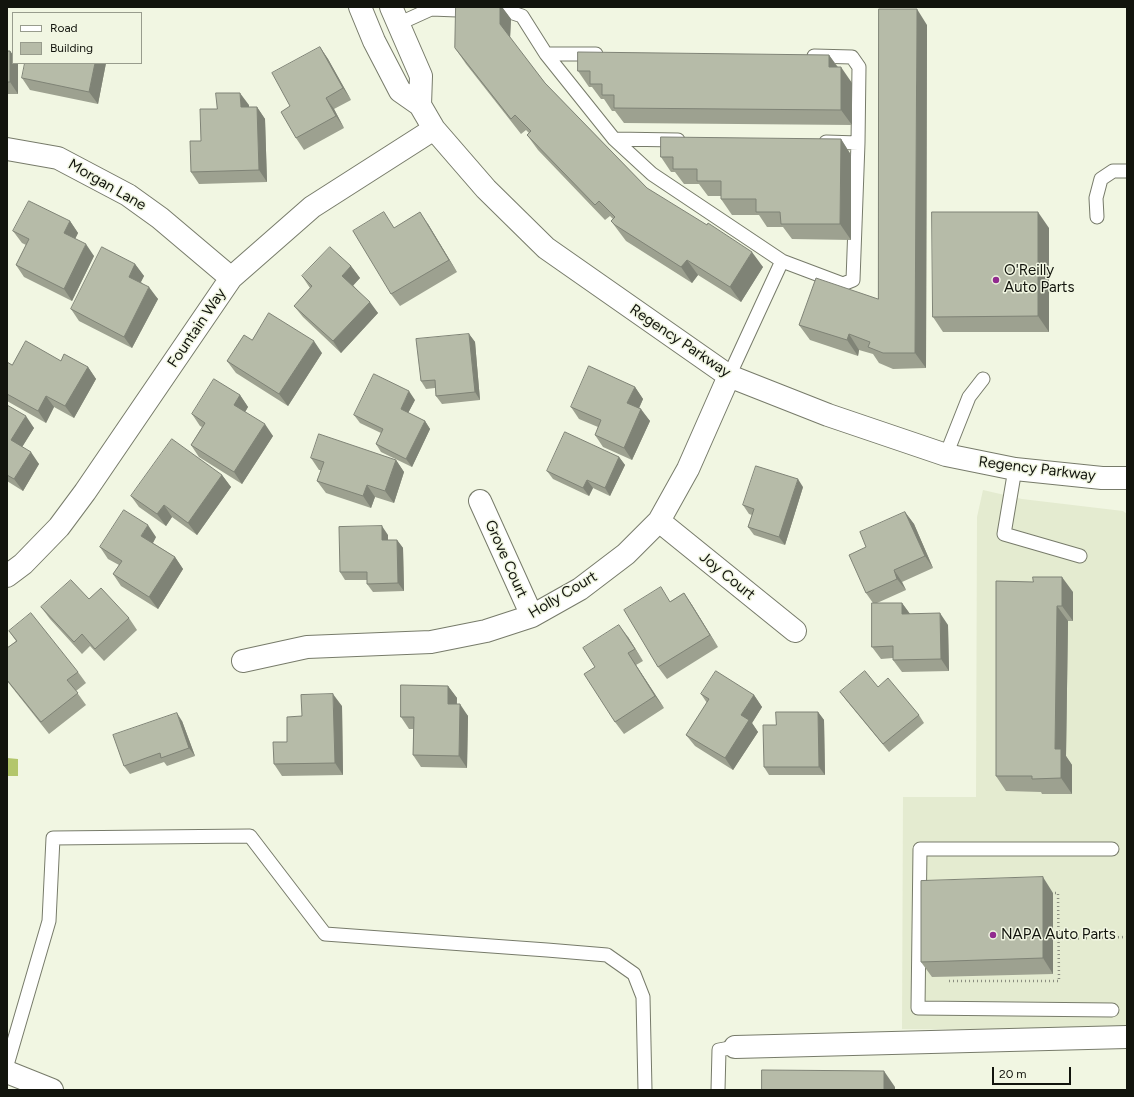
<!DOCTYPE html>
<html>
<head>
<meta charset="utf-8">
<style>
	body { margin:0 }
	#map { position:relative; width:1134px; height:1097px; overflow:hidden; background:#f1f6e2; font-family:Figtree,sans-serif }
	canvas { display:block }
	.frame { position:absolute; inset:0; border:8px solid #12140d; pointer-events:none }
	.legend { position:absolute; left:12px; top:12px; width:130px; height:52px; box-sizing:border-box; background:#f1f6e2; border:1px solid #989c8d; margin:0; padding:5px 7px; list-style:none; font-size:12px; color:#12140d }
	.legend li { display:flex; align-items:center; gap:8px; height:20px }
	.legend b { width:20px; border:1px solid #989c8d }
	.scale { position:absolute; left:992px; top:1067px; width:79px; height:18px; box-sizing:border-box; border:2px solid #12140d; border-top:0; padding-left:5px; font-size:12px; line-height:14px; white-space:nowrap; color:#12140d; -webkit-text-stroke:3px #f1f6e2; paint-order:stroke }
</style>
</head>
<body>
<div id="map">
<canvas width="1134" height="1097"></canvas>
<div class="frame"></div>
<ul class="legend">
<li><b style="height:5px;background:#fff"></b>Road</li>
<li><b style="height:11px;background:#b6bba8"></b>Building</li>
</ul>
<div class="scale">20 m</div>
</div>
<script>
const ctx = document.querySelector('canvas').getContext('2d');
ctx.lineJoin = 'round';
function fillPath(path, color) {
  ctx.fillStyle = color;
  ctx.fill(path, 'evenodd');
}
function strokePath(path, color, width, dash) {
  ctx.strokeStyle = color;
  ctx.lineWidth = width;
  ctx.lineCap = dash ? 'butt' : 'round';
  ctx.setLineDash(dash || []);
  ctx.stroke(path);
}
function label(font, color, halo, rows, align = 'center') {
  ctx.font = font + ' Figtree,sans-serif';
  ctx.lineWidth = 3;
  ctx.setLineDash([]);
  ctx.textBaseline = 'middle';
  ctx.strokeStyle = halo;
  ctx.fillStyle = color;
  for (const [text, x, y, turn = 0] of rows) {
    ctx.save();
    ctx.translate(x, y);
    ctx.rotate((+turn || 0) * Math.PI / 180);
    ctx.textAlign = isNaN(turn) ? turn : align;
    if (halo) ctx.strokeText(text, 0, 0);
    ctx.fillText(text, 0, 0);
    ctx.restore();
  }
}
fillPath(new Path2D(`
	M983,490L1022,499L1123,511L1127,514V1031L902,1029L903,797H976L977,517Z`), '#e4ebd0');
fillPath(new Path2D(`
	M7,758L18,759V776H7Z`), '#b3c66b');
const service = new Path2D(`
	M398,24L431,9L510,12L522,16L546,54L614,139L652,174L782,261L729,376
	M546,54H596
	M614,139L678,140
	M826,142L858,143
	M1097,217L1096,198L1101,179L1113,171H1127
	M782,261L843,284L853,280L858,143L859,67L852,57L814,56
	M946,455L969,397L983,379
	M1015,469L1004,534L1080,556
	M1112,849H920L918,1008L1112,1010
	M7,1065L49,921L53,838L250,836L325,934L547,950L607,955L634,974L643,997L645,1090
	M718,1090L719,1050L735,1047`);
const minor = new Path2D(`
	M360,7L374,41L400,91L420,105L434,129L486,189L546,248L729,376L828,415L946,455L1015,469L1102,478H1127
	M391,7L421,76L420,105
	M7,149L58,158L128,195L160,218L231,278
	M480,501L532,616
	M659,521L795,631
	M7,576L23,564L59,527L85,492L231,278L312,207L434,129
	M243,661L307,647L431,642L486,631L532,616L580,589L626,554L659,521L688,469L729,376
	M735,1047L1127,1037
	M7,1072L52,1090`);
strokePath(service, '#777b6a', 15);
strokePath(minor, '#777b6a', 24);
strokePath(new Path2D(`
	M1058,939L1127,937
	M949,981H1059L1058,893H1052`), '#8b8e80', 2.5, [1, 3]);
strokePath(service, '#fff', 13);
strokePath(minor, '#fff', 22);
fillPath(new Path2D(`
	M456,7H502L511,19L510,38L545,83L647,188L763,267L741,302L698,275L692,283L626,241L611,221L613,219L610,216L605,220L538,150L527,135L529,133L526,130L521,134L466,64L455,48Z
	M7,25L8,26V51H10L13,55V63H18V94H7Z
	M927,25L926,368L893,369L879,363L873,354L859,350L858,356L810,340L799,325L878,299Z
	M320,47L328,59L351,100L334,109L344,128L304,150L296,138L290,106Z
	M829,55L838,67L852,83V125L624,123L615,111H612L604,99H601L592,87H589L578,71Z
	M106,63L98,104L30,90L22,78Z
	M249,105V107H257L265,119L267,182L199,184L191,172L201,141L217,109Z
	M841,139L851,155V240L792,239L783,227H767L759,215H732L721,199V196H708L699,184H684L675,172H671L661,157Z
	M70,221L78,233L75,239L94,256L72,301L24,277L16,265L26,245L22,243L13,231Z
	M428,224L457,272L400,306L391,294L395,228Z
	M1049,228V332H943L933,317Z
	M135,264L144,276L141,282L158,299L132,348L79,321L71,309Z
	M351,266L360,278L353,285L378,313L341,353L303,317L294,306L310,288L302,276Z
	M469,334L475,342L480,400L442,404L436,396L435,388L426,389L421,381Z
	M252,340L322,353L288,406L236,373L227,361Z
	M61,361L88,367L96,379L74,418L54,407L46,423L7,401V362L12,365Z
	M635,387L643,399L639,408L650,421L632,460L603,447L595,435L598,427L579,419L571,407Z
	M240,395L248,407L245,412L273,436L242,484L199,457L191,445L202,427L200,426L192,414Z
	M415,400L408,413L425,421L430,429L412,467L381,452L376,444L381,433L360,423L354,415Z
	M7,405L34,428L22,447L39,464L23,491L7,481Z
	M619,457L625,465L610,496L593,488L589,496L553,479L547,471Z
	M311,458L396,460L404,472L394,503L375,497L371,508L326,493L317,481L321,470H319Z
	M222,475L231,487L197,535L172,517L166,526L139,507L131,496Z
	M803,487L785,545L754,535L748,527L752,515L749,514L743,505Z
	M905,512L914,524L933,568L902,582L906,590L877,603H902L910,614L948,625L949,671L902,672L893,660V658L881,659L872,647L873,603L866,593V547Z
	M388,535V540H397L403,548L404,591L373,592L367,584V580H345L340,572Z
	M156,537L153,543L175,557L183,569L158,609L121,586L113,574L119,565L108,559L100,547Z
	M1033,582L1073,592V621H1068L1066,756L1072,765V794H1042L1041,792L1006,791L996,776Z
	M684,593L692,605L718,647L667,679L658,667L671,601Z
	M89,599L129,618L137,630L104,661L90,646L82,654L50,619L41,607Z
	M9,631L78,672L86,683L76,691L86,705L49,734L7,681V648L16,641Z
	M628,637L643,661L636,665L664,708L624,734L615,722L595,667Z
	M448,686L457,698V704L468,716L467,768L421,767L413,755V729H409L401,717Z
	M878,687L919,715L924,723L889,752L846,700L840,692Z
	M701,694L754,695L762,707L752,723L758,732L733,770L695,746L686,735L707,703Z
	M342,706L343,775L282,776L274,764L302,716Z
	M818,712L824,720L825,775H769L764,767L776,725Z
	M182,721L195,756L167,766L164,762L130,774L124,766Z
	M1053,893V974L932,977L921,962Z`), '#9da190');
fillPath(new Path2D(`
	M500,7H502L511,19L510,39L500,24Z
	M917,9L927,25L926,368L915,353Z
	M7,25L8,26V63L7,62Z
	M320,47L328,59L351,100L343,88Z
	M10,51L13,55V63H18V94L10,82Z
	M829,55L840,71L829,67Z
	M95,63H106L98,104L89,92Z
	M841,67L852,83V125L841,110Z
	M240,93L249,105V119L241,107Z
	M326,98L334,109L344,128L336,116Z
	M257,107L265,119L267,182L259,170Z
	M841,139L851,155V240L840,224Z
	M420,212L428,224L457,272L449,260Z
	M1038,212L1049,228V332L1038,316Z
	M70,221L78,233L72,245L64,233Z
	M86,244L94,256L72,301L64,289Z
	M752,252L763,267L741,302L730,287Z
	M687,260L698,275L692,283L681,267Z
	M135,264L144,276L137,289L129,277Z
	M351,266L360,278L351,288L342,276Z
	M149,287L158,299L132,348L124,337Z
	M370,302L378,313L341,353L333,341Z
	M469,334L475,342L480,400L475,392Z
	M849,334L859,350L858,356L847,340Z
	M314,341L322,353L288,406L279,394Z
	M88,367L96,379L74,418L65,406Z
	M635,387L643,399L636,415L627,403Z
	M409,391L415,400L406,417L401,409Z
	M240,395L248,407L242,417L234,405Z
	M46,396L54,407L46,423L38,411Z
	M641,409L650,421L632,460L624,448Z
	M26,416L34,428L19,452L11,440Z
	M425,421L430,429L412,467L406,459Z
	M265,424L273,436L242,484L234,472Z
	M31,452L39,464L23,491L14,479Z
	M619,457L625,465L610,496L605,488Z
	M396,460L404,472L394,503L385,491Z
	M222,475L231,487L197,535L188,523Z
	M798,479L803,487L785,545L779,537Z
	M587,480L593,488L589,496L583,488Z
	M367,485L375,497L371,508L363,496Z
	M164,505L172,517L166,526L157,514Z
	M905,512L914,524L933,568L925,556Z
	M148,525L156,537L150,548L141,536Z
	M382,526L388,535V548L382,540Z
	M397,540L403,548L404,591L398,583Z
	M175,557L183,569L158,609L149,597Z
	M894,570L902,582L906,590L897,579Z
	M1062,577L1073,592V621L1062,606Z
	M684,593L692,605L718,647L710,635Z
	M902,603L910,614H902Z
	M1057,606L1068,621L1066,756L1072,765V794L1061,778L1055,749Z
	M940,613L948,625L949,671L941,659Z
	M619,625L628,637L643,661Z
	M628,653L636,665L664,708L655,696Z
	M448,686L457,698L456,716L448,704Z
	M333,694L342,706L343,775L335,763Z
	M754,695L762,707L752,723L758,732L733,770L725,758L741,715Z
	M460,704L468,716L467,768L459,756Z
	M818,712L824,720L825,775L819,767Z
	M177,713L182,721L195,756L189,748Z
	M1043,877L1053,893V974L1043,958Z
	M884,1071L895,1087V1090H884Z`), '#7f8376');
const building = new Path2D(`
	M456,7H500V24L545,83L647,188L707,225L708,223L752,252L730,287L687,260L681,267L615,225L611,221L615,217L599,201L595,205L527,135L531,131L515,115L511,119L455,48Z
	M879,9H917L915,353H883L868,347L870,342L849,334L847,340L799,325L816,278L878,299Z
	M320,47L343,88L326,98L336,116L296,138L281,112L290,106L272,73Z
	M7,51H10V82H7Z
	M578,52L829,55V67H841V110L614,108V95H602V84H590V71H578Z
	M25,63H95L89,92L22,78Z
	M216,93H240L241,107H257L259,170L191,172L190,141H201L200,109H217Z
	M661,137L841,139L840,224H781L780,212H756V199H721V181H697V169H673V157H661Z
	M29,201L70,221L64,233L86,244L64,289L16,265L29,239L13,231Z
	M384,212L394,228L420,212L449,260L391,294L353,231Z
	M932,212H1038V316L933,317Z
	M102,247L135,264L129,277L149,287L124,337L71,309Z
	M330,247L351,266L342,276L370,302L333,341L294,306L312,286L302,276Z
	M269,313L314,341L279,394L227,361L244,335L252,340Z
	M469,334L475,392L436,396L435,380L421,381L416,339Z
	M26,341L61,361L64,354L88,367L65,406L46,396L38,411L7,394V362L12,365Z
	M589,366L635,387L627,403L641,409L624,448L595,435L601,420L571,407Z
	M374,374L409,391L401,409L425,421L406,459L376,444L383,429L354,415Z
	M214,379L240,395L234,405L265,424L234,472L191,445L205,423L192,414Z
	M7,405L26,416L11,440L31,452L14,479L7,475Z
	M565,432L619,457L605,488L587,480L583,488L547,471Z
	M319,434L396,460L385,491L367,485L363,496L317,481L324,462L311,458Z
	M172,439L222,475L188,523L164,505L157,514L131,496Z
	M756,466L798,479L779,537L748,527L754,509L743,505Z
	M124,510L148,525L141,536L175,557L149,597L113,574L122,561L100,547Z
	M905,512L925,556L894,570L897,579L866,593L849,555L866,547L860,532Z
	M382,526V540H397L398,583L367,584V572H340L339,527Z
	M1033,577H1062V606H1057L1055,749H1061V778L1032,779V776H996V581L1033,582Z
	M71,580L89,599L101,588L129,618L95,649L82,634L74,642L41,607Z
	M661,587L670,602L684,593L710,635L658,667L624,610Z
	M872,603H902V614L940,613L941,659L893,660V646L872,647Z
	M31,613L78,672L67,680L78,693L41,722L7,680V648L17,641L9,631Z
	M619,625L635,649L628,653L655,696L615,722L584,674L595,667L583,648Z
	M716,671L754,695L741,715L749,720L725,758L686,735L709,699L701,694Z
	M865,671L878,687L888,678L919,715L883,744L840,692Z
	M401,685L448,686V704H460L459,756L413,755L414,717H401Z
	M333,694L335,763L274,764L273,742H287V717L302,716L301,695Z
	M776,712H818L819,767H764L763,725H776Z
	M177,713L189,748L161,758L160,753L124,766L113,735Z
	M1043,877V958L921,962V881Z
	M762,1070L884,1071V1090H762Z`);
fillPath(building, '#b6bba8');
strokePath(building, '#7f8376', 1);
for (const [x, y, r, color] of [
	[996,280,4,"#912a8f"],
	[993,935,4,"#912a8f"]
]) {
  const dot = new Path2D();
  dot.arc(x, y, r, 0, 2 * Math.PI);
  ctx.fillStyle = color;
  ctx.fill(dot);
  strokePath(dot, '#f1f6e2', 1.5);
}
label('15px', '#12140d', '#f1f6e2', [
	["Morgan Lane",107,185,30],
	["Fountain Way",197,328,-56],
	["Regency Parkway",680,341,34],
	["Regency Parkway",1037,469,7],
	["Grove Court",506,559,66],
	["Joy Court",727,576,39],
	["Holly Court",563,595,-31]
]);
label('15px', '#12140d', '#f1f6e2', [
	["O'Reilly",1004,271],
	["Auto Parts",1004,288],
	["NAPA Auto Parts",1001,935]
], 'left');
</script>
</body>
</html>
